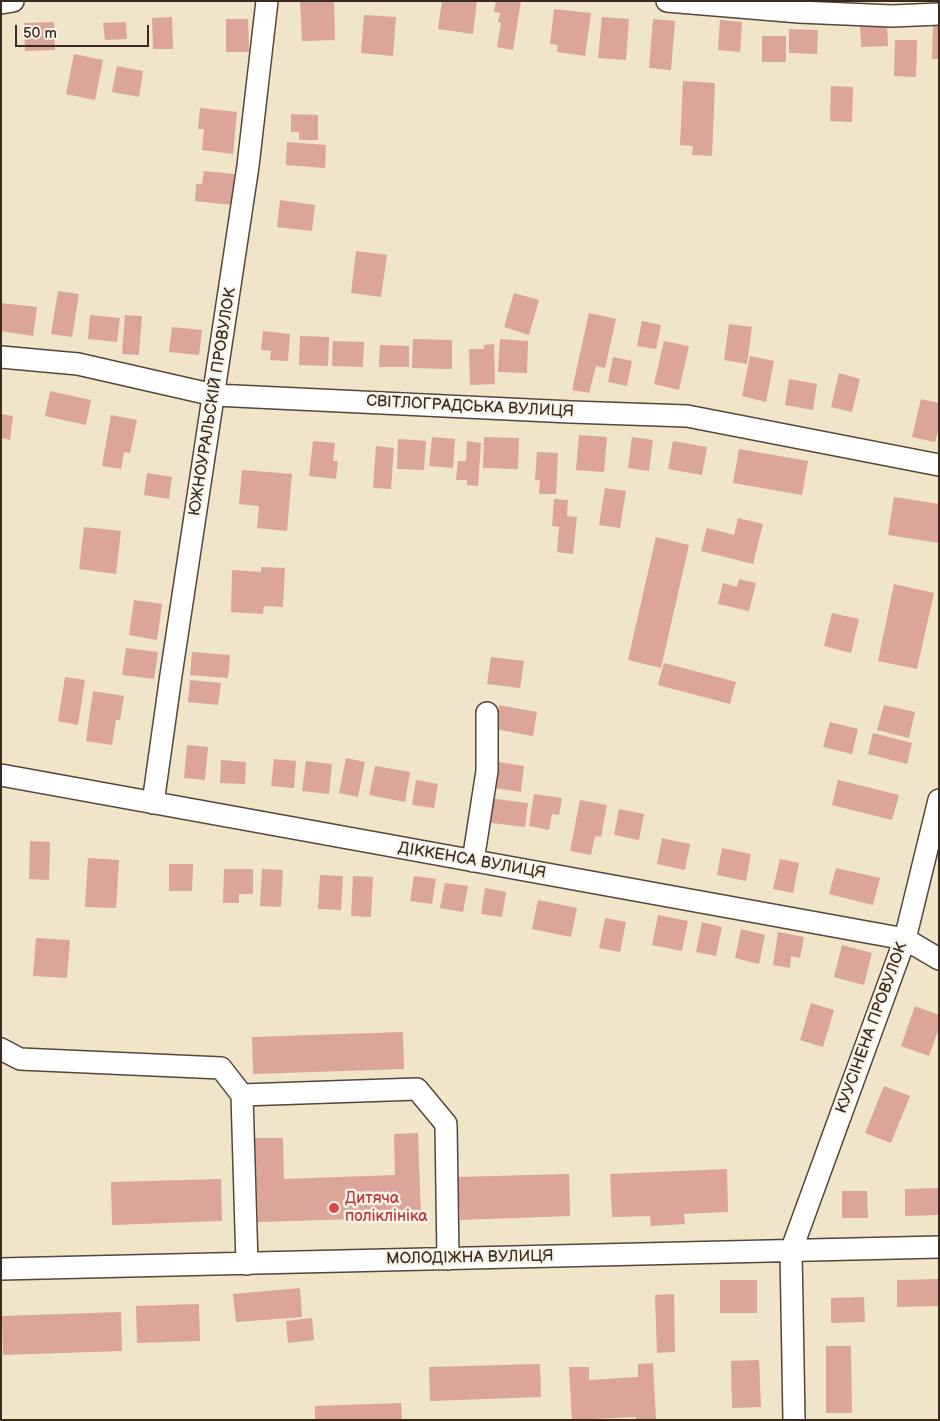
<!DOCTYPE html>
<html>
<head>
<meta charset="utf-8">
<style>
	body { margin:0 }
	#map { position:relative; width:940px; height:1421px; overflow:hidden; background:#f0e4c9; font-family:"Balsamiq Sans",sans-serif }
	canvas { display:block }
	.frame { position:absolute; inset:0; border:2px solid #3b2a1e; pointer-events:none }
	.scale { position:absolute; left:15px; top:25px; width:134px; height:22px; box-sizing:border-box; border:2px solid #3b2a1e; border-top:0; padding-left:6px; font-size:15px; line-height:18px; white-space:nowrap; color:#3b2a1e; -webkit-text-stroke:4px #f7f3e8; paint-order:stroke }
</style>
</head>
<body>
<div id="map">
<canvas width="940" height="1421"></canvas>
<div class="frame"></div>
<div class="scale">50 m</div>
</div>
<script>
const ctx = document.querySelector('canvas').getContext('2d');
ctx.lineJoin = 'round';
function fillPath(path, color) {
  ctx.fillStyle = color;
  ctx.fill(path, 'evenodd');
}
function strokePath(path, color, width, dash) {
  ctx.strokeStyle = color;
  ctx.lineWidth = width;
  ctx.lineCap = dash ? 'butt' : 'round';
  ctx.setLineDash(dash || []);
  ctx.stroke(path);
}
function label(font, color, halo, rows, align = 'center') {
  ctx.font = font + ' "Balsamiq Sans",sans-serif';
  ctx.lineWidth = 5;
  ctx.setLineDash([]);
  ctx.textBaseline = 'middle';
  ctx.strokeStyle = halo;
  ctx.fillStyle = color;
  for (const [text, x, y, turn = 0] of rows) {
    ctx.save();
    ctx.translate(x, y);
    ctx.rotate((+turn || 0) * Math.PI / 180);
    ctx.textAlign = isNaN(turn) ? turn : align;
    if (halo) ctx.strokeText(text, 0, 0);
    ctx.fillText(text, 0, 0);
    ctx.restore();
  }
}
fillPath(new Path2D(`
	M300,1H334L335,40L302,41Z
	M442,1H477L473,34L438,29Z
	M496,1H521L513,50L497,47L501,23L498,22L500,13L494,12Z
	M554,9L591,13L585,56L557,52L558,45L550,44Z
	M364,15L396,17L393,56L361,53Z
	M172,17L173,49H153L152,18Z
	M602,17L629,19L626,60L598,58Z
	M226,19H248L249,52H226Z
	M653,19L675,21L671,70L649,68Z
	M720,20L742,22L740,52L718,50Z
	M54,22L55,50L25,51L24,23Z
	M126,22L127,39L105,40L103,23Z
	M933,24H939V59H932Z
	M887,25L888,46L861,47L860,26Z
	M789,29L818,30L817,54L789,53Z
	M762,36H786V62H762Z
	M895,40H917L916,77L894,76Z
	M74,54L103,60L95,100L66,94Z
	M117,66L143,71L139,97L112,92Z
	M683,81L715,83L712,156L692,155L693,146L680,145Z
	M831,86L853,87L852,122L830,121Z
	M200,108L237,112L233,154L202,150L204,129H198Z
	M291,114L318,115V140H299V132H291Z
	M287,142L326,145L325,168L286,165Z
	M204,171L235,174L232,205L195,201L196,184H202Z
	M280,200L315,205L312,231L277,227Z
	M356,251L387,255L381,297L351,293Z
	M58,291L79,294L72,337L51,334Z
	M514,293L539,300L529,335L504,327Z
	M1,303L37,307L33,336L1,331Z
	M589,313L616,319L605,368L596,366L589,393L572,390Z
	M90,315L120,318L117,342L88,339Z
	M125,315L142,316L139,355L122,354Z
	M642,321L661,325L656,349L637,346Z
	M729,324L752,327L747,364L724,360Z
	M172,327L202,330L199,355L169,352Z
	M263,331L290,334L288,361L270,360L271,351L261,350Z
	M300,336L329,337L328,366L299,365Z
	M413,339L452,340V369L412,368Z
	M500,339L528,341L527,373L498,372Z
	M333,341L364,342L363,367L332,366Z
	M664,341L689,346L679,390L654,384Z
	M494,344L495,384L470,385L469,349H484V345Z
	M380,345L409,346V367H379Z
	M750,356L774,361L766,402L742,396Z
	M613,357L632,361L627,386L608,382Z
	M839,373L860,379L852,412L831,407Z
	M789,379L817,384L813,410L785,405Z
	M50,391L91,400L86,425L45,416Z
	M921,399L939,403V428L935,442L912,437Z
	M1,414L13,416L10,440L1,438Z
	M111,415L137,420L130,453L124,452L121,469L102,466Z
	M579,435L607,437L604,472L576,470Z
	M432,437L455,439L453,468L429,466Z
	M484,437L519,438L518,469L483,468Z
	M632,437L653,440L649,471L628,468Z
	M398,439L426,441L424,470L397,469Z
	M313,441L335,443L333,461H338L336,479L309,476Z
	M467,441L481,443L478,486L467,485V480H456L458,461H466Z
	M673,441L707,447L702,475L668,469Z
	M376,446L394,448L391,489L373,488Z
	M739,449L808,461L802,495L733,483Z
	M537,452L558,453L556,494H539L540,480H535Z
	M242,470L292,474L287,531L257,528L259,506L239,504Z
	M147,473L172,477L169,499L144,495Z
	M605,488L626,491L620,528L599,525Z
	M894,497L939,504V543L888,535Z
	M554,499L568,500L567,516L577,517L573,554L557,552L559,527L552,526Z
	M738,518L763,524L753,564L701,551L707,528L734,535Z
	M84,527L121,531L116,574L79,569Z
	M656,537L689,545L661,668L628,660Z
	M261,567L285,568L283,607L264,606L263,614L231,612L232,570L261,572Z
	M739,579L756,583L749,611L718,604L723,583L737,587Z
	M894,584L934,593L917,669L878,661Z
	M134,600L162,604L157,640L129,635Z
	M832,613L859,619L851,653L824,646Z
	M126,648L158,652L154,679L122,675Z
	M192,652L230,655L228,678L190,675Z
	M491,657L524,661L520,688L487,684Z
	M664,663L736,682L730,704L658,685Z
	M65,677L85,680L78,725L58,721Z
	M190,680L221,683L218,705L188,702Z
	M93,691L124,696L120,720H116L112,745L86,741Z
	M499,705L537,712L533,736L495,729Z
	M884,705L915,712L909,738L877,730Z
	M830,722L858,729L852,754L823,747Z
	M873,733L912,743L907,764L868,754Z
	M187,745L208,747L205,780L184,778Z
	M346,758L365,762L358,797L339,793Z
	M274,759L296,761L294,788L271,786Z
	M221,760L246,762L245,784L220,783Z
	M306,761L332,764L329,794L302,791Z
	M492,761L524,766L521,792L489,787Z
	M375,766L410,772L405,802L369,795Z
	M416,780L438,784L434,808L412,805Z
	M838,780L899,795L892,820L832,805Z
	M534,794L562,798L559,815L552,814L549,830L529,826Z
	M488,798L528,803L525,827L484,822Z
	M580,800L607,805L601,837L595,836L591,855L570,851Z
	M619,809L644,814L639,840L614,835Z
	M662,838L690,844L685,870L657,864Z
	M30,841L50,842L49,880L29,879Z
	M722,848L751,854L746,881L717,875Z
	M88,858L119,860L116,908L85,907Z
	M780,859L799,863L793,893L773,889Z
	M169,864H193L192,891H169Z
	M836,868L880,878L873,905L829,894Z
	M224,869H253V894H239V903H223Z
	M262,869L283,870L281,907L260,906Z
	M320,875L343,876L341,910L318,909Z
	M353,876L373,877L371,917L351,916Z
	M414,876L436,879L432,904L410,901Z
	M445,883L468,886L463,912L440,908Z
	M485,888L506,892L502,917L481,914Z
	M538,900L577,908L571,937L532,929Z
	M658,915L688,921L682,951L652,945Z
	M605,918L626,922L620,952L599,948Z
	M702,922L722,927L716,956L696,952Z
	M741,929L765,935L759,964L735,958Z
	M778,932L804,937L800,958L791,956L790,968L773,965Z
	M36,938L70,940L67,978L33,976Z
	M842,945L872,953L864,985L834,977Z
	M811,1003L834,1010L823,1047L800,1040Z
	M915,1006L939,1015V1028L929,1056L901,1046Z
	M403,1032L404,1069L253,1074L252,1037Z
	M884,1086L910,1096L891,1143L865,1133Z
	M418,1133L421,1217L258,1222L255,1138H283L284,1179L395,1175L394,1134Z
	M727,1169L728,1212L684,1214L685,1224L651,1226L650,1216L612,1217L610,1174Z
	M569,1174L570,1216L460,1220L458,1177Z
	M221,1179L222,1221L112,1225L111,1182Z
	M939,1188V1215L905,1216V1189Z
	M842,1191H867L868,1218H842Z
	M939,1279V1306L897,1307V1280Z
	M720,1280H757V1313H720Z
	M300,1288L302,1317L236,1322L233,1294Z
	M674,1294L675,1352L657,1353L655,1295Z
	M864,1297L865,1322L831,1323V1298Z
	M199,1304L200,1341L137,1343L136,1306Z
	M121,1312L122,1351L3,1355L2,1316Z
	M312,1318L314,1340L288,1343L286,1321Z
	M826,1346H851L852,1413H826Z
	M759,1360L761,1407L732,1408L731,1361Z
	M653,1363L656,1420H636V1417L572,1420L569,1367H589V1380L638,1377V1364Z
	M540,1364L541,1397L430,1401L429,1367Z
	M401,1403L402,1420H315V1406Z`), '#dba599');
const minor = new Path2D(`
	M667,1L799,12L892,16L939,14
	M1,3L13,1
	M1,357L78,364L214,395L571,412L687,416L939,465
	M1,775L905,939L939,959
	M153,803L171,675L248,166L267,1
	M473,861L487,771V713
	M1,1049L20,1059L221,1068L242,1095L247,1264
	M242,1095L417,1089L446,1124L448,1259
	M1,1269L939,1247
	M794,1420L791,1251L905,939L939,800`);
strokePath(minor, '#564638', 24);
strokePath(minor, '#fff', 21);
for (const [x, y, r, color] of [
	[334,1208,6,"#e0444e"]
]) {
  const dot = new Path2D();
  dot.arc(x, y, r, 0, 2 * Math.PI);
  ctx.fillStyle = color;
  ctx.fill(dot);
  strokePath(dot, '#f7f3e8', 2);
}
label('16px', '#3b2a1e', '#f7f3e8', [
	["ЮЖНОУРАЛЬСКІЙ ПРОВУЛОК",213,402,-81],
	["СВІТЛОГРАДСЬКА ВУЛИЦЯ",470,407,3],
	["ДІККЕНСА ВУЛИЦЯ",472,861,10],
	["КУУСІНЕНА ПРОВУЛОК",872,1028,-70],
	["МОЛОДІЖНА ВУЛИЦЯ",470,1258,-1]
]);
label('16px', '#be3a42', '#f7f3e8', [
	["Дитяча",345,1199],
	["поліклініка",345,1217]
], 'left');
</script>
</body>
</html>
